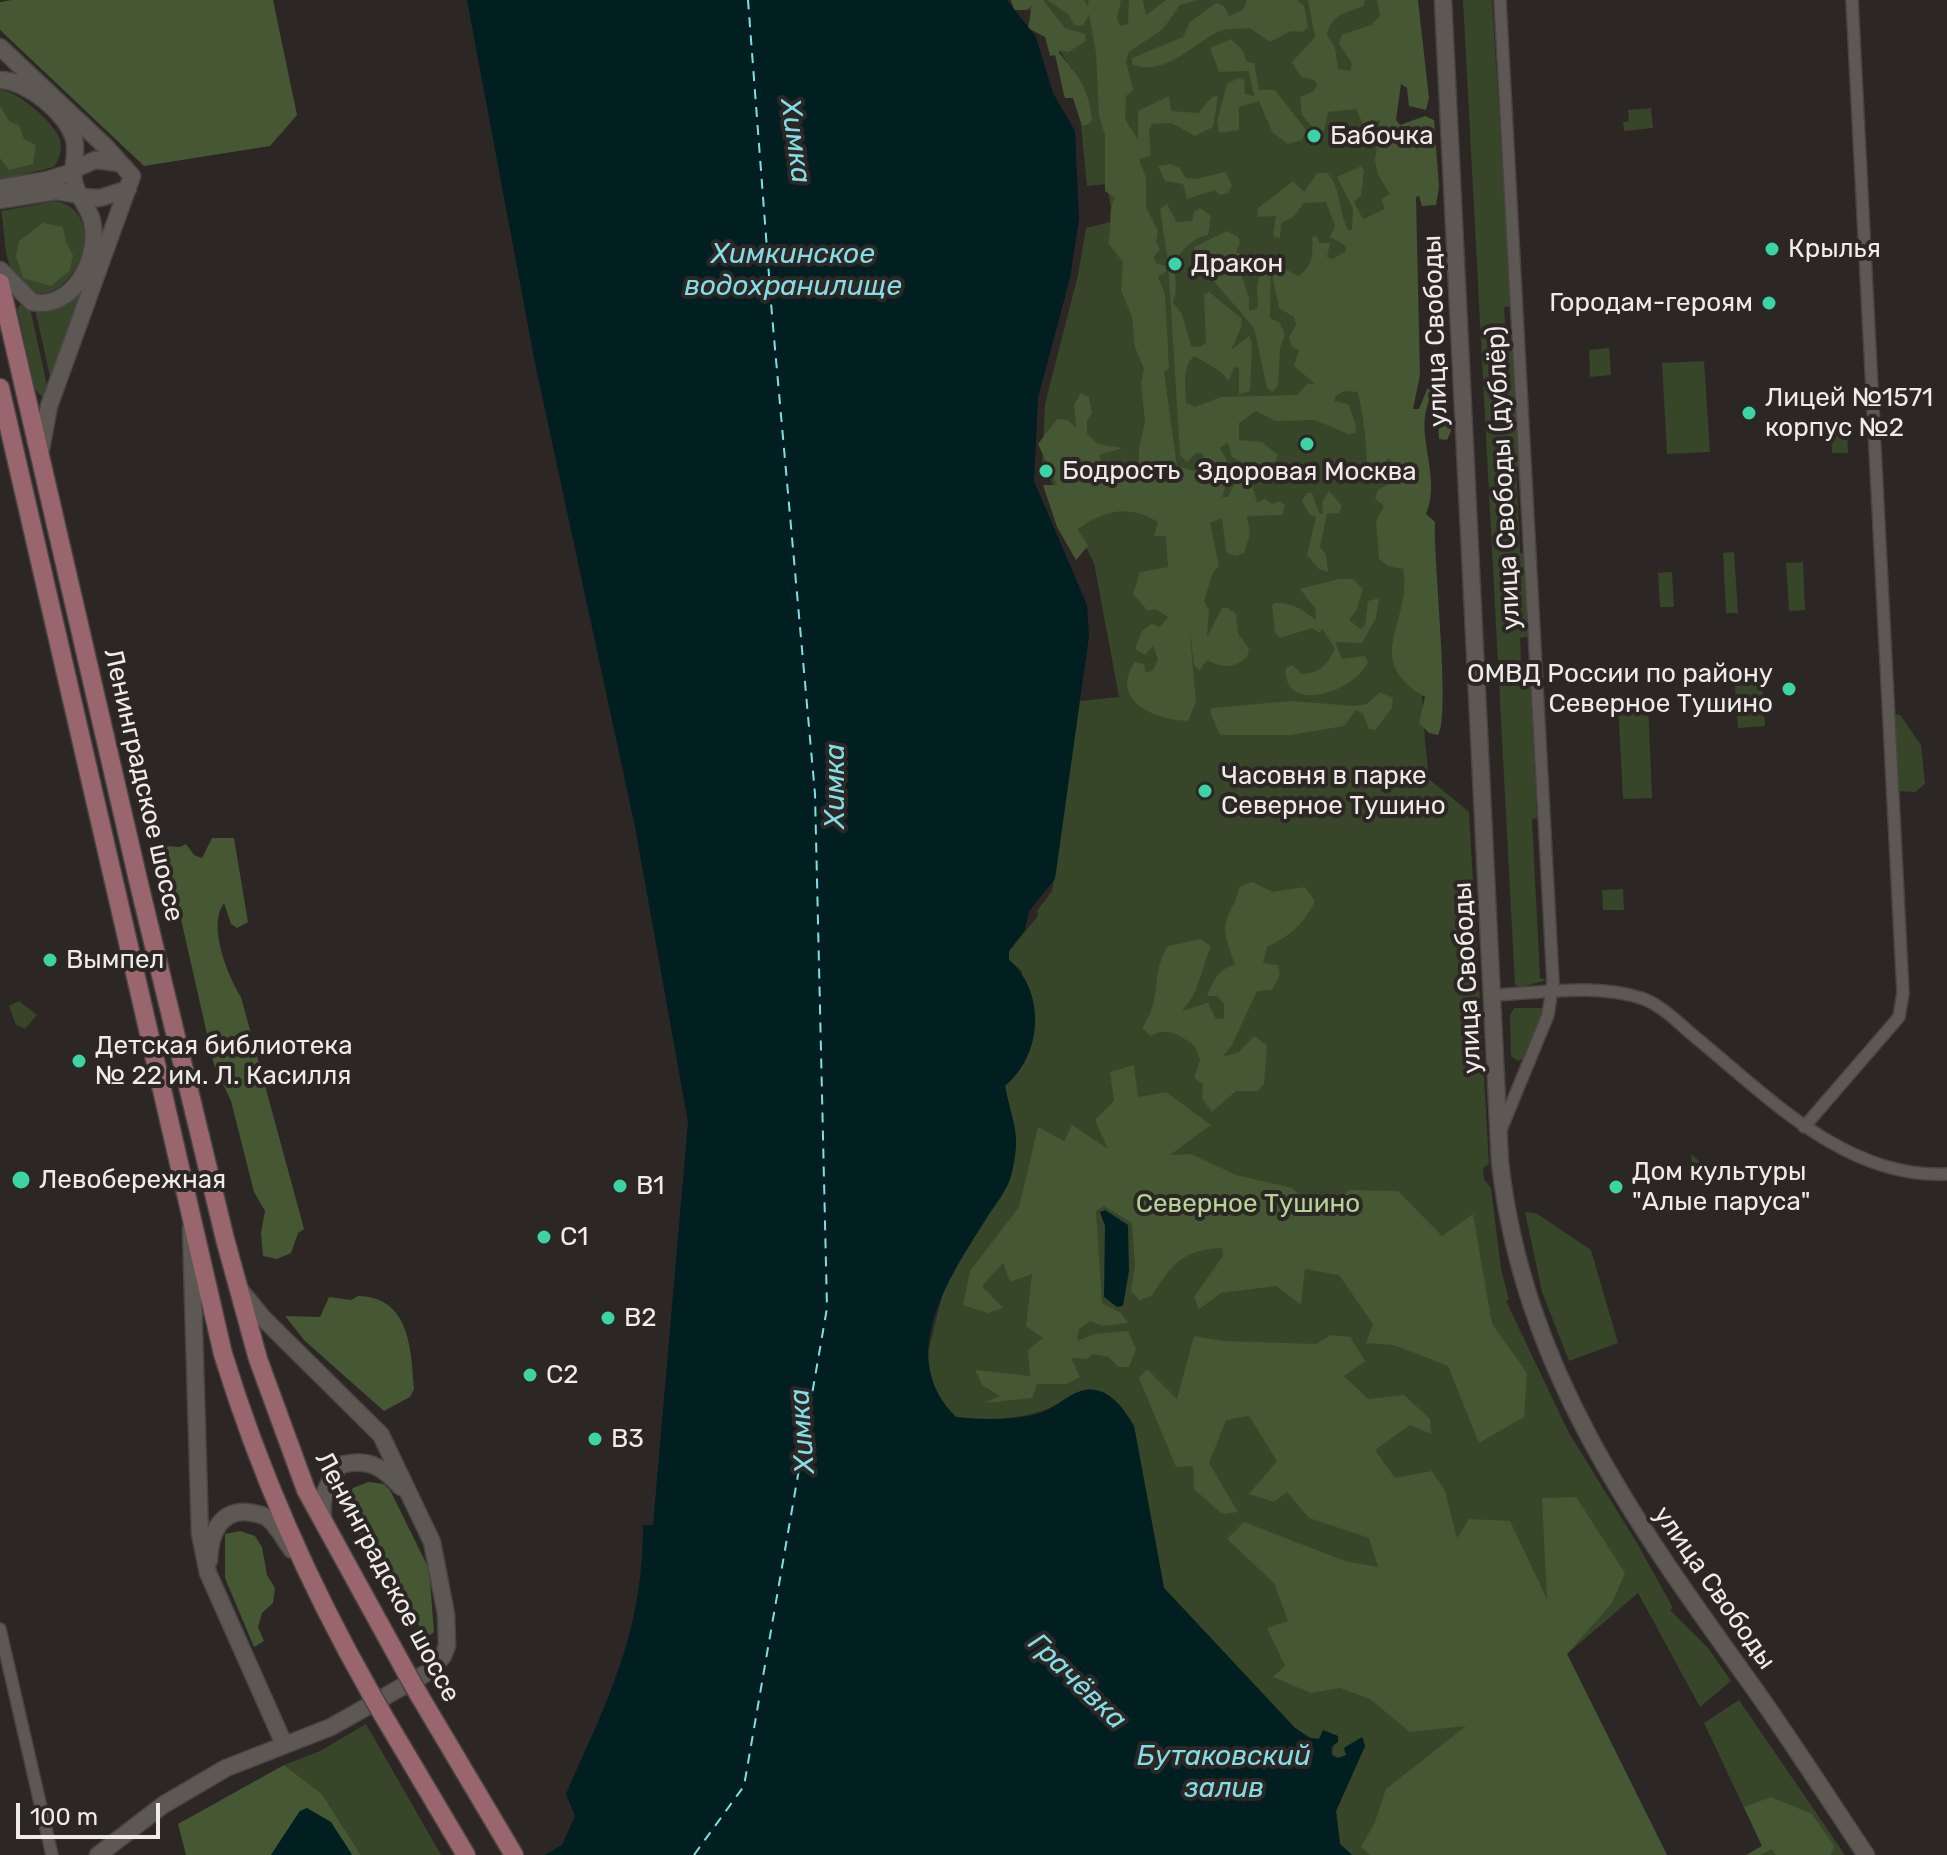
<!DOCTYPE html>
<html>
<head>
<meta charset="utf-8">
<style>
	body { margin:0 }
	#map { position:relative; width:1947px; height:1855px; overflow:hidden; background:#2c2725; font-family:Rubik,sans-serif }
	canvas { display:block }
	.scale { position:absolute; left:16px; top:1803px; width:144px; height:36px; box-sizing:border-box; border:4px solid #efebe9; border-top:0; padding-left:10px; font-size:24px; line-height:28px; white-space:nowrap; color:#efebe9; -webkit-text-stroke:6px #2c2725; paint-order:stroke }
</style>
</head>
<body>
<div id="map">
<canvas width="1947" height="1855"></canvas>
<div class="scale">100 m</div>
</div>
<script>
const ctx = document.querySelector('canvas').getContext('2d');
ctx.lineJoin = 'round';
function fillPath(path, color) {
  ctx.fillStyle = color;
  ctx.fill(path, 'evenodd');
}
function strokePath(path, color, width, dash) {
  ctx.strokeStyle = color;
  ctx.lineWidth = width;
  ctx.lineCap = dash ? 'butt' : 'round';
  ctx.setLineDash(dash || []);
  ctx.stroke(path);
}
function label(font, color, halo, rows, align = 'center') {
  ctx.font = font + ' Rubik,sans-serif';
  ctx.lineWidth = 8;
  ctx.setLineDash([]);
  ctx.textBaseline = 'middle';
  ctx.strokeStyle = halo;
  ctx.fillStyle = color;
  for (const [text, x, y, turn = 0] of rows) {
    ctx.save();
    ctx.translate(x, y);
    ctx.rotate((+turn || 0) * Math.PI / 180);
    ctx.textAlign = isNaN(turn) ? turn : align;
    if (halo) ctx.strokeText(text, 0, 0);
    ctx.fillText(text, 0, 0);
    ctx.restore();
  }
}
fillPath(new Path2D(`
	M1022,0H1389L1410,501L1425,742L1429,779L1469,812L1489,1164L1483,1168L1484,1179L1491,1188L1501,1269L1509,1300L1506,1301L1569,1433L1637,1543L1673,1608L1670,1610L1708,1648L1731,1681L1700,1707L1638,1593L1567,1654L1667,1855H1352L1340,1844L1336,1811L1365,1746L1363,1738L1345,1747L1347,1755L1338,1758L1332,1755L1334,1744L1323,1733L1319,1739L1310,1738L1295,1728L1164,1588L1134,1426L1081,1391C1042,1418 1003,1422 956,1417L938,1398L926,1360L945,1284L1010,1179L1009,1106L1005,1086L1022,971L1009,960V951L1038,916L1037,911L1052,891L1079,701L1119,697L1094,563L1042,464L1045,404L1078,275L1086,228L1113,221L1107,184L1087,186L1076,74Z
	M1463,0H1492L1511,306L1504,307L1507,351H1513L1521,469L1516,470L1520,553L1525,554L1527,637L1520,638L1521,662H1529L1537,818L1532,819L1540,978L1547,980L1521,987L1515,985Z
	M0,90C17,90 52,121 59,137C63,148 60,158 54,167L0,180Z
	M1651,108L1653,128L1624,131L1623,122L1629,121L1628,110Z
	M56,201C123,216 56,339 14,275C3,257 5,228 1,211Z
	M85,285L51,381L35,309L66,304Z
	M21,304L30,308L48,390L45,400L35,389L17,309Z
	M1609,348L1611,375L1590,377L1589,350Z
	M1704,361L1710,452L1667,454L1662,363Z
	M1847,425L1848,453H1832L1831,426Z
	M1734,552L1738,613H1726L1723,553Z
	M1803,562L1805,610L1789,611L1786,563Z
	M1672,572L1674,607H1660L1658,573Z
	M1762,684L1765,726L1738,728L1735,686Z
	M1648,704L1652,798L1623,799L1618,705Z
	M1895,714L1900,715L1921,745L1925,784L1915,792L1899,791Z
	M1623,889L1624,910H1603L1602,890Z
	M19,1001L37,1015L25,1029L16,1025L9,1006Z
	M1514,1008H1544L1523,1059L1518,1061L1511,1056L1510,1015Z
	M1691,1154L1722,1181L1694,1183Z
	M1525,1212L1536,1213L1591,1250L1618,1343L1569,1361L1542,1292Z
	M1739,1700L1845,1855H1745L1762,1846L1704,1723Z
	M366,1724L441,1855H361L322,1794L284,1765L320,1751Z`), '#374529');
fillPath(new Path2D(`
	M12,0H273L297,115L270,146L144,166L0,30V2Z
	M1011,0H1043L1065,28L1085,34L1086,41L1068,52L1060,50L1059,53C1078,75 1089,89 1092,120L1089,124L1082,126L1073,98H1065C1063,93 1058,65 1055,55L1050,56L1045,37L1028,28L1032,5L1027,10H1014Z
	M1047,0H1084L1087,6L1089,0H1121L1117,19L1120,26L1128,24L1129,0H1143L1146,15L1166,0H1199L1180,5L1163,29L1129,52L1126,61L1133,90L1126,96L1125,119L1138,140V111L1169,96L1171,111L1198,113L1212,97L1218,96L1213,127L1195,136L1171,123L1152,124L1149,130L1151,155L1139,160L1146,177V207L1158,231L1156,242L1160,249L1154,257L1156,263L1166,266V272L1158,277L1165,294L1169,368L1164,372L1177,466L1199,472L1206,469L1203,454L1196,453L1187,462L1180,455L1168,262L1160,209L1167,204L1177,222L1192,221L1194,212L1200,208L1211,216L1208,235C1200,236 1198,238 1191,243C1162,266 1183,276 1173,303L1182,314L1191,346L1199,347L1206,343L1204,294L1209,292L1241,318L1242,326L1231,350L1249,336L1252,343L1250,391L1239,394V368L1234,367L1229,381L1220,371L1194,356C1181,369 1186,386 1186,403L1195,407L1221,397L1297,395L1307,384H1315L1294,366L1299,350L1292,347L1289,337L1296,325L1294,317L1279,308L1272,274L1280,266L1298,276C1314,267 1313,252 1312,237L1316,236L1320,243H1330L1327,257L1332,259L1345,252L1346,246L1330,237L1335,226L1326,202L1304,203L1293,217L1281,223L1280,238L1273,236L1276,216L1258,217L1257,209L1293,181L1304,192L1317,173H1327C1341,186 1338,210 1348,230H1352L1353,208L1337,177L1361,166L1364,171L1361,196L1354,202L1363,219L1385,209L1381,199L1390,194L1378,175L1375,160L1380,120L1363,124L1356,109L1328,112L1324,131L1317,132L1302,115L1300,97L1314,91L1317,84L1314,80L1301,77L1292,62L1315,37L1308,0H1365L1363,6C1345,14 1332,13 1327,35L1335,48L1338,69L1350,71L1352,64L1339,43L1342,35L1371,25L1380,15L1377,0H1418L1429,98L1426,110L1409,106L1407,88L1401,84L1396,120L1400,125L1425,116L1434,120L1439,187L1436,205L1422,206L1419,196L1416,197L1420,375L1413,409H1419L1430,382L1438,378L1445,381L1451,431L1447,440L1439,439L1437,402L1432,396C1411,428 1443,476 1426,514L1435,522C1433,560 1451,716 1438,735L1429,733L1419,723L1425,697C1360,659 1413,622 1403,569L1388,566L1379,559L1376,521L1384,506L1375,499L1378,490L1395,480L1396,467L1389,458L1377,468L1367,463C1366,438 1363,416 1358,392L1344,391L1336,396L1334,401L1348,404L1356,425L1355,433L1348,434L1315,420L1275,421L1256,411L1239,423V440L1262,442L1278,455L1275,462L1250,466L1232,457L1228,443L1220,448L1232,469L1222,497H1228L1236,481H1251L1257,503L1265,499L1272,504L1279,501L1285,505L1282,515L1247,516L1250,534L1244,553L1235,556L1226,552L1222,518L1210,523L1219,566L1213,572L1204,601L1209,610L1207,637L1222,608H1228L1236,614L1238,633L1249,649L1247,657C1234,669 1222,668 1207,660L1199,671L1194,665L1189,624L1196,702L1188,721C1156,720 1108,701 1135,662L1144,664L1146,673L1153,670L1158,659L1153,646L1145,655L1135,649L1142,631L1152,624L1160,627L1168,617L1155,609L1148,611L1133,594L1140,572L1168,567L1166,536H1154L1158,522C1129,504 1105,510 1078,529L1088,546L1076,560L1057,527L1043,485H1057L1038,444L1057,419L1067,420L1076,427L1074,405L1081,393L1089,397L1092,413L1087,420V434L1098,444L1123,448L1099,455L1109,485L1123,477L1139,476V449L1145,421L1141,383L1144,369L1135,347L1132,317L1121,290L1123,262L1108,243C1113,227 1107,211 1115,198L1105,191V135L1099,116L1096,53L1089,14L1083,26L1074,25L1068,14Z
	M1247,0H1297L1304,6L1308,27L1303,32L1291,31L1270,42L1250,28C1241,29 1226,28 1218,32C1193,44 1163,78 1132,64V58L1183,37L1190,22L1216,3L1224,6L1229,16L1243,10Z
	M1231,39L1243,51L1247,62L1254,63L1259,90H1275L1306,130L1302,140L1288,144L1272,132L1259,101L1239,107V130L1219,133L1217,122L1227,84L1238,78L1244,80L1245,94L1254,96L1249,71L1219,72L1210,48Z
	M0,106L10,122L19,125L24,139L36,145L33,164L9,170L0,158Z
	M1170,164L1179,167L1186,178L1196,179L1225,172L1232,186L1228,193L1220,195L1215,190L1187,199L1183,184L1165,181L1158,166Z
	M43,223L63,227L66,242L73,255L70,270L51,286L23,278L16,256L19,241Z
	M1227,231L1238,237L1240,243L1236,253L1246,254L1249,266L1241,274L1249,298V311L1258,308C1257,287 1255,279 1268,261L1271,268L1270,318L1280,323L1285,335L1280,348L1278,386L1272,392L1267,388L1254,328L1212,279L1203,259L1195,254L1194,247Z
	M1329,491L1342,506L1339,513L1327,514L1320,547L1326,555L1328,572L1319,569L1307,555L1316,517L1310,515L1302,501L1307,493H1312L1319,513L1323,514L1322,502Z
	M1339,579H1353L1363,589L1357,609L1349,620L1361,629L1365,625L1368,601L1379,598L1376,618L1362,643L1335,642L1342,659L1365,656L1368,662C1355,692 1282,716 1286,668L1292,665L1302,674C1321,673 1327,664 1335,648L1322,629L1319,633L1312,628L1280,638L1275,632L1272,606L1275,603C1294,603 1301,609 1316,620L1315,608L1300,589Z
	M1380,692L1393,698L1392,708L1375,730L1369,729L1363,714L1356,710L1344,726L1291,735H1220L1210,712L1212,708L1291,701L1354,706L1367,704Z
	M212,838H234L248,922L237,928L231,924L224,903C207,925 228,977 241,997L304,1229L298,1233L291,1253L277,1259L263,1256L261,1232L265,1211L254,1192L231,1101L214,1065L166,853V846L180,847L186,844L194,855L202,858Z
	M1252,882L1273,892L1305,887L1315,901C1304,924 1290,936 1267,947L1263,963L1278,965L1280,974L1272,990L1257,991L1232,1045L1222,1057L1239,1052L1254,1036L1267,1045L1264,1084L1258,1091H1236L1212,1112L1202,1098L1203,1084L1194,1078L1200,1060L1195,1046C1180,1036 1168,1026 1151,1036L1142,1028C1164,996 1149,976 1168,946L1200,939L1211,946C1200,971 1201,990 1182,1011L1208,1003L1216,1019L1224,1018V1004L1217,996H1207C1213,981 1219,968 1235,965C1231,951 1221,932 1227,918C1232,906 1237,901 1239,887Z
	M1134,1065L1138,1097L1166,1092L1211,1125L1170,1155L1191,1154L1236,1175L1292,1188L1323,1216L1349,1190L1398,1191L1442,1236L1473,1214L1492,1324L1527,1373L1524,1417L1479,1443L1448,1366L1394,1345L1366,1343L1373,1324L1339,1275L1305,1269L1301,1305L1276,1286L1221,1293L1199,1309L1194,1297L1223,1256L1222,1248C1182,1250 1171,1265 1152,1296L1139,1300L1131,1291L1135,1265L1132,1223L1104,1206L1096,1211L1102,1303L1121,1313L1128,1323L1103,1326L1090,1321L1079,1329L1077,1341L1094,1334L1128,1331L1136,1349L1129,1367H1118L1109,1357L1093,1354L1087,1359L1071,1358L1080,1377L1067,1384H1037L1032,1398L984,1403L1000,1396L982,1385L975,1370L1030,1376L1028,1350L1043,1338L1026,1326L1032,1274L1010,1282L1003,1263L982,1286L1003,1308L988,1313L963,1305L970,1271L1019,1207L1038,1127L1064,1141L1072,1125L1108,1149L1095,1120L1114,1101L1110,1072Z
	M358,1296C410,1297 411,1349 414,1389L410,1397L384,1411L305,1341L285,1316L320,1317L329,1297L351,1300Z
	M1331,1335L1350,1337L1365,1361L1344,1376L1368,1399L1404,1395L1430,1419L1431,1434L1410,1425L1375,1450L1395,1478L1432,1471L1445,1491L1457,1538L1469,1519L1510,1521L1547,1599L1542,1498L1576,1497L1625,1573L1612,1603L1567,1654L1667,1855H1370L1361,1847L1375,1822L1386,1789L1466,1726L1410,1732L1370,1699L1340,1688L1311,1693L1273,1677L1285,1666L1267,1628L1288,1621L1274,1583L1227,1539L1244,1522L1345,1561L1378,1567L1369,1538L1309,1518L1287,1492L1274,1502L1249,1494L1277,1461L1249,1416L1226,1420L1209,1463L1238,1512L1222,1514L1194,1489L1193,1466L1176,1467L1139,1378L1147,1369L1177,1399L1194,1336L1224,1341L1316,1344Z
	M368,1482L384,1484L390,1490L429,1569L434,1632L427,1637L411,1614L405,1591L387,1575L376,1546L357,1533L344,1500L353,1488Z
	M240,1531L255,1536L262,1547L267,1575L275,1588L273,1603L262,1613L258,1627L264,1641L254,1647L225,1578V1534Z
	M284,1765L322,1794L361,1855H352L343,1840L300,1811L271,1855H186L178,1824Z
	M1771,1797L1812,1814L1834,1846L1831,1855H1776L1772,1849L1759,1855H1747L1762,1846L1744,1807Z`), '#455733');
fillPath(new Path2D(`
	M467,0H1007L1036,37L1053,93L1075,131L1079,219L1070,278L1038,398L1034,481L1087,605L1089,636L1055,879L1029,911L1025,930L1009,951V960C1047,993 1042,1056 1005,1086C1013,1125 1022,1135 1011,1176C1007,1191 994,1206 986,1219C949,1278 895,1356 956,1417C984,1420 1010,1421 1037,1414C1054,1410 1066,1395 1081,1391C1106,1383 1124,1408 1134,1426L1164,1588L1295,1728L1310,1738L1319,1739L1323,1730L1338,1736V1742L1331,1747L1332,1755L1338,1758L1346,1755L1344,1748L1362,1737L1365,1746L1336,1811L1340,1844L1352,1855H544L562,1845L575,1816L566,1794C609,1697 643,1632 643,1525H653L688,1122L635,827L535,363Z
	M1105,1210L1128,1225L1129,1271L1123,1306L1117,1307L1104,1297L1105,1226L1100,1212Z
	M307,1808L331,1822L352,1855H271L300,1811Z`), '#011e21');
strokePath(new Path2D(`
	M694,1855L744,1786L827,1308L815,794L772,315L748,0`), '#81dee7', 2, [10, 8]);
const street = new Path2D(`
	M1500,0L1553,982L1548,1015L1500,1132
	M1494,995C1541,993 1595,983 1641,998C1663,1005 1682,1027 1700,1041C1770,1099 1848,1179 1947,1174
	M1804,1127L1899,1017L1903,993L1852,0
	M0,1629L52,1855`);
const secondary = new Path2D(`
	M1443,0L1500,1162C1523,1368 1634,1521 1751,1684C1791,1740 1828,1798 1866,1855
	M0,47L106,147L132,176L49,406L41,449
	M0,80C26,80 67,113 74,139C78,154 71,169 74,182C77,196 89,207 92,221C101,257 73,311 32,302L0,270
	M75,169L95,160L119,163
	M0,188L47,180L73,172
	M82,197L100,198L128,189
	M0,200L56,191L79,195
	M191,1228L200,1534L208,1573L284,1744
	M324,1522C319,1499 327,1484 340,1465C368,1458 382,1466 401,1487
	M209,1560C210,1536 218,1511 246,1512C254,1513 263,1514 269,1519C278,1527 285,1541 292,1550
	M98,1855L163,1805L226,1768L331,1727L430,1671L443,1656L447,1646L446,1614L432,1542L381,1435L263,1318L241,1291`);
const primary = new Path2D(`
	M0,283L139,884L225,1239L258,1359L306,1490L406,1672
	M0,388L223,1354C260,1474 308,1583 370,1692
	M419,1695L514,1855
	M383,1715L466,1855`);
strokePath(street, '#494543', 14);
strokePath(secondary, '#494543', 19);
strokePath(primary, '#494543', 21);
strokePath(street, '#5e5855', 11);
strokePath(secondary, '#5e5855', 16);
strokePath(primary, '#98666c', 18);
const primaryBridge = new Path2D(`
	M406,1672L419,1695
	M370,1692L383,1715`);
strokePath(primaryBridge, '#494543', 21, []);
strokePath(primaryBridge, '#98666c', 18);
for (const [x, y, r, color] of [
	[1314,136,8,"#3cd4a4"],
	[1772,249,8,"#3cd4a4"],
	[1175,264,8,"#3cd4a4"],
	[1769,303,8,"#3cd4a4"],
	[1749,413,8,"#3cd4a4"],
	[1307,444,8,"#3cd4a4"],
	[1046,471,8,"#3cd4a4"],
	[1789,689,8,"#3cd4a4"],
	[1205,791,8,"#3cd4a4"],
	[50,960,8,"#3cd4a4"],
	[79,1061,8,"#3cd4a4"],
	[21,1180,10,"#3cd4a4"],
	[620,1186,8,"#3cd4a4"],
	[1616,1187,8,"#3cd4a4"],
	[544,1237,8,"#3cd4a4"],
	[608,1318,8,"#3cd4a4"],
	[530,1375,8,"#3cd4a4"],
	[595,1439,8,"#3cd4a4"]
]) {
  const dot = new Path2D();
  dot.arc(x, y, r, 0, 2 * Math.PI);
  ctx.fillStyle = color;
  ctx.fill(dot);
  strokePath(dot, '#2c2725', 3);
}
label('26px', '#efebe9', '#2c2725', [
	["Бабочка",1330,136],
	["Крылья",1788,249],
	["Дракон",1191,264],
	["Городам-героям",1753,303,"right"],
	["Лицей №1571",1765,398],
	["корпус №2",1765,428],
	["Бодрость",1062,471],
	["Здоровая Москва",1307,472,"center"],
	["ОМВД России по району",1773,674,"right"],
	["Северное Тушино",1773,704,"right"],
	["Часовня в парке",1221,776],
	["Северное Тушино",1221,806],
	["Вымпел",66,960],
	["Детская библиотека",95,1046],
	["№ 22 им. Л. Касилля",95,1076],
	["Дом культуры",1632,1172],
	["\"Алые паруса\"",1632,1202],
	["Левобережная",39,1180],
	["B1",636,1186],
	["C1",560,1237],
	["B2",624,1318],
	["C2",546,1375],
	["B3",611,1439]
], 'left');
label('26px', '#efebe9', '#2c2725', [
	["улица Свободы",1436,331,-92],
	["улица Свободы (дублёр)",1504,478,-93],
	["Ленинградское шоссе",143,785,77],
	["улица Свободы",1468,978,-93],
	["Ленинградское шоссе",387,1577,62],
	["улица Свободы",1714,1588,55]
]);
label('26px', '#b4d496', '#2c2725', [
	["Северное Тушино",1248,1204]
]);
label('italic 28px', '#81dee7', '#2c2725', [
	["Химка",795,141,82],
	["Химкинское",793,255],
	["водохранилище",793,287],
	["Химка",836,786,-90],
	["Химка",803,1431,-94],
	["Грачёвка",1077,1682,44],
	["Бутаковский",1224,1757],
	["залив",1224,1789]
]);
</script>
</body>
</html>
